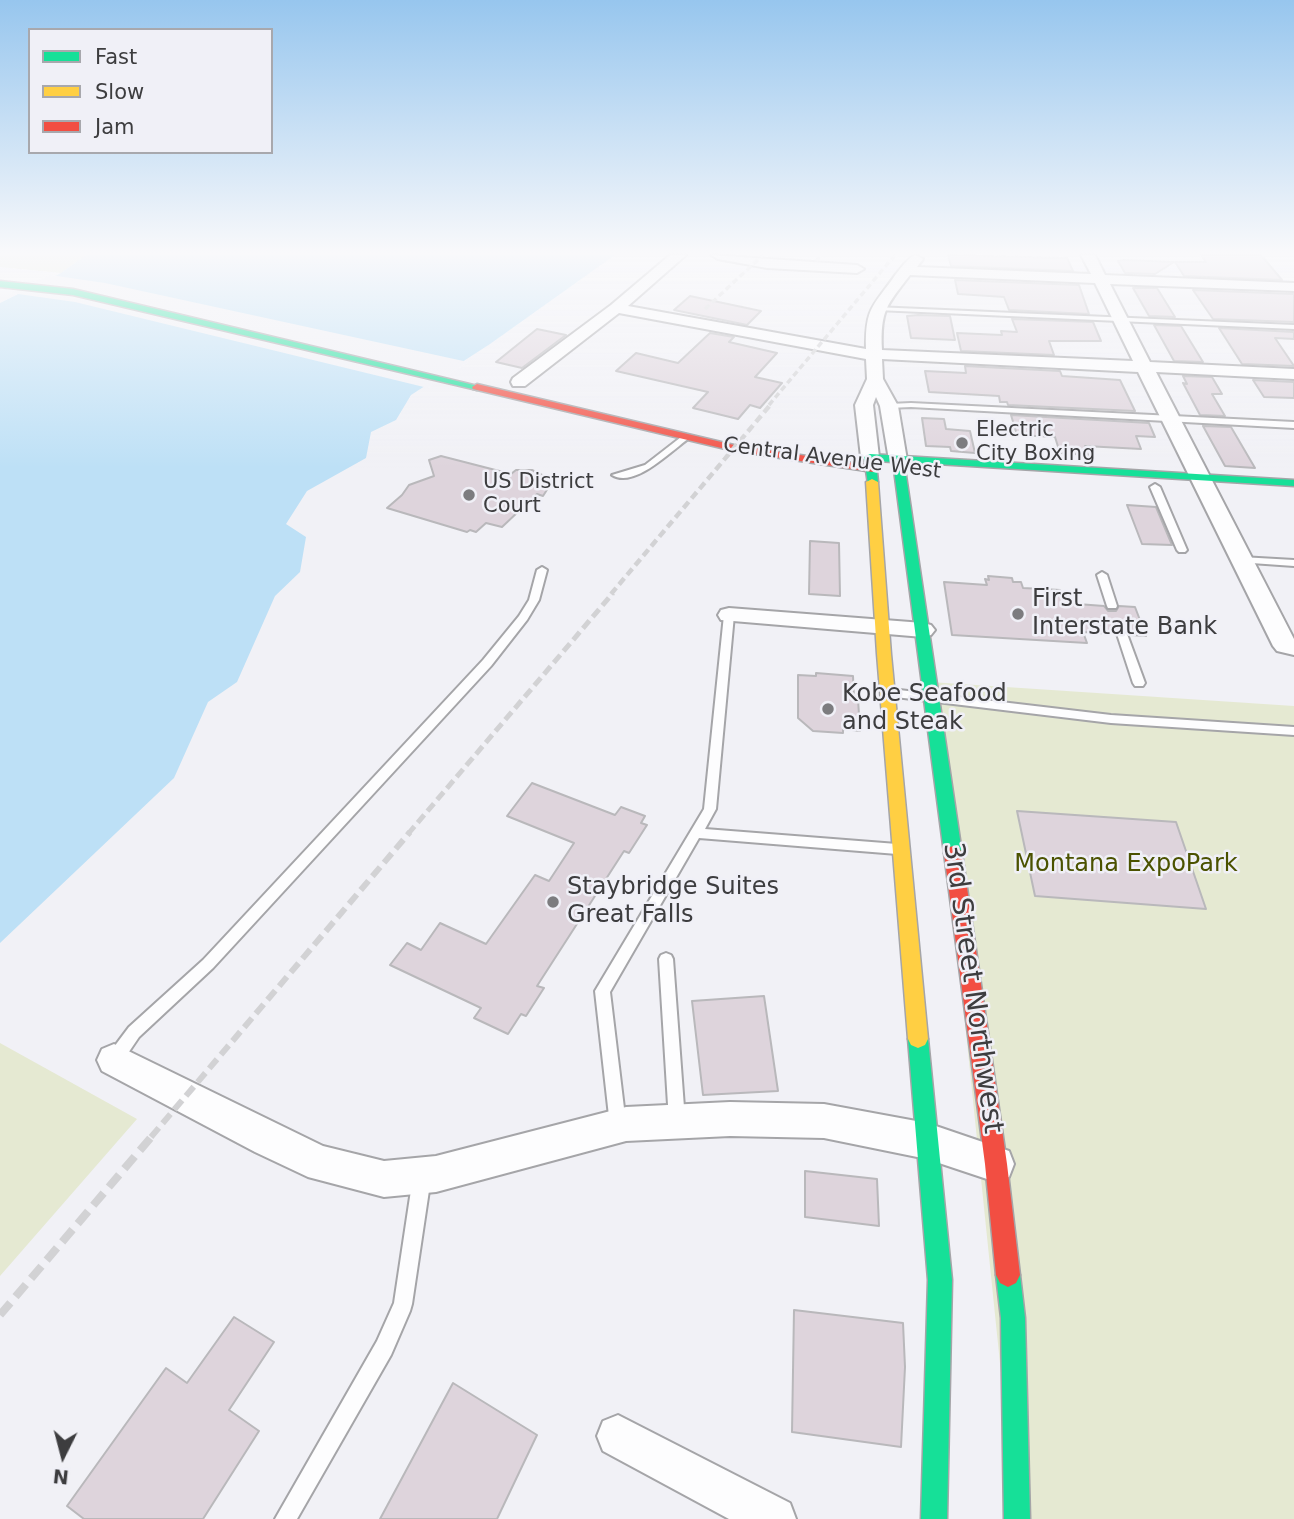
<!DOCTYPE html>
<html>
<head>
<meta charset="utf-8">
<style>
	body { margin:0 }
	#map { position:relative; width:1294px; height:1519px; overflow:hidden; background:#f1f1f6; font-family:"DejaVu Sans",sans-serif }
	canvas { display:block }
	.legend { position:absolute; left:28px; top:28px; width:245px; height:126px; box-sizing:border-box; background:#f0f0f7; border:2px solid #a8a8ad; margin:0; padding:9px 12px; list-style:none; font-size:21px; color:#3d3d3f }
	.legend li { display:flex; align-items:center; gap:14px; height:35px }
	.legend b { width:35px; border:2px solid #a8a8ad }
	.north { position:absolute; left:28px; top:1421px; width:70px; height:70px; -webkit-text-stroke:5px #f0f0f7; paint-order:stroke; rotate:186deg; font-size:19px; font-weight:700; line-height:28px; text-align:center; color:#3d3d3f }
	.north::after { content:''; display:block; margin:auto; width:24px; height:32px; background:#3d3d3f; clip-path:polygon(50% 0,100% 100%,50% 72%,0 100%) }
</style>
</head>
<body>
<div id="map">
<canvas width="1294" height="1519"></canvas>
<ul class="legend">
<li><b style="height:9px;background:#16e098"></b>Fast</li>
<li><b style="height:9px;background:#ffcf43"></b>Slow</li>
<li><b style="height:9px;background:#f24e42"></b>Jam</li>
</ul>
<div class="north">N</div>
</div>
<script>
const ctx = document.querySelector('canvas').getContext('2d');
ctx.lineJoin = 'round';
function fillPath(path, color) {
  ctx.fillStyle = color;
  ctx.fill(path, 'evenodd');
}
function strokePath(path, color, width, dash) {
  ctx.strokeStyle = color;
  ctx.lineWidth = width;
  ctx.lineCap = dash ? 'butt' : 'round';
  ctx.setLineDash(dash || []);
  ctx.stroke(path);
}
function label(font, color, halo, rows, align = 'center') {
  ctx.font = font + ' "DejaVu Sans",sans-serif';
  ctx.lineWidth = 5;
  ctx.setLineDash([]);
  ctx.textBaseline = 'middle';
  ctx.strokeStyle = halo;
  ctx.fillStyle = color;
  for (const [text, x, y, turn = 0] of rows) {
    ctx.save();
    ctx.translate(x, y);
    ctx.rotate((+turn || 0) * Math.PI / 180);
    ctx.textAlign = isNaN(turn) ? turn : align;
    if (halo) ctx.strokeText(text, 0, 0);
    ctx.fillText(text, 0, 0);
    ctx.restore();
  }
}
fillPath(new Path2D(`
	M0,255H86L61,273L0,267Z
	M930,682L1294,706V1519H1016Z
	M0,1043L137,1119L0,1276Z`), '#e5e9d2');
fillPath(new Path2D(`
	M86,255H615L490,344L411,395L396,420L371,432L366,458L307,491L286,524L306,537L300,572L275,596L237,682L208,702L174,778L0,943V303L61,273Z`), '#bde0f6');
fillPath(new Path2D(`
	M50,275L105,283L468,362L428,388L75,302L11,293Z`), '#f1f1f6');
const building = new Path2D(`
	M948,255L1067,258L1073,271L951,266Z
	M1201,255H1261L1282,280L1184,276L1175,262H1206Z
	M1124,260L1174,262L1155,274L1125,273L1118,261Z
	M955,280L1079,285L1089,314L1009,310L1004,297L958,294Z
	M1133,288H1157L1175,317L1149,316Z
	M1193,290L1294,294V322L1213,319Z
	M690,296L761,311L747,325L674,310Z
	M918,315L950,316L955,340L911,338L907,316Z
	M1012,319L1093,322L1101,341H1049L1054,355L961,351L957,333L1002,335L1001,331L1017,332Z
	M1154,325L1181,326L1203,362L1174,361Z
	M1219,328L1294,332V339L1275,338L1294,366L1242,364Z
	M537,329L566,335L522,368L496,362Z
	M710,333L734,337L729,342L777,353L755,377L782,383L760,408L750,405L738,419L693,408L708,392L616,371L636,353L678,363Z
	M965,366L1060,371L1062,376L1120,380L1135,411L1008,405L1007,402H1000L999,396L929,392L925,371L966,373Z
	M1183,376L1212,377L1222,394H1212L1225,416L1200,415L1183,383L1187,384Z
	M1253,380L1294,382V398L1264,397Z
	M1011,415L1149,423L1155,437L1136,436L1141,449L1085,446L1088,455L1060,453L1055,437L1017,435Z
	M922,418L944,419L946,429L970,431L975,453L951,451L950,447L926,446Z
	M1203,426L1231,427L1255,468L1225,466Z
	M441,456L511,474L516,470H532L550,479V485L543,496L537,494L502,527L486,523L476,532L470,530L467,532L387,508L402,495L409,485L434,476L429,460Z
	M1127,505L1156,507L1172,545L1142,544Z
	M810,541L839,543L840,596L809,594Z
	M988,576L1012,578L1013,582H1021L1023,588L1060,590L1064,603L1104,606L1108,611H1116L1119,606L1135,607L1146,636L1130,635L1123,629L1115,634L1083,632L1087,643L952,635L944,582L987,585L985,579L989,580Z
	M816,673L853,676L854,699H858L860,731L843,729V733L813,731L798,718V675L816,676Z
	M532,783L615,815L621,807L645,816L641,823L647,825L629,853L624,851L537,986L544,988L526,1016L521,1014L508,1034L474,1018L481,1008L390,965L407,943L421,950L440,923L486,944L535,875L549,881L574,843L507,816Z
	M1017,811L1176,822L1206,909L1035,896Z
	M764,996L778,1091L703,1095L692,1001Z
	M805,1171L877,1179L879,1226L805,1217Z
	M794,1310L903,1323L905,1367L901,1447L792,1432Z
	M234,1317L274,1342L229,1410L259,1431L203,1519H84L67,1506L166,1368L187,1383Z
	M453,1383L537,1435L497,1519H380Z`);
fillPath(building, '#ded4dc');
strokePath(building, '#b9b8bb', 2);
const lane = new Path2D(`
	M875,307L1294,325V329L877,310L873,308Z
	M911,403L1294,422V428L911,407L889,408L885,406L889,404Z
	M685,434L689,437L688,439C671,451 634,489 612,475L645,465Z
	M1155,484L1160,487L1187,550L1185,552H1179L1177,550L1150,487Z
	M1241,557L1294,560V566L1237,562L1236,560Z
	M542,567L547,570L539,600L527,620L491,666L213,968L139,1037L120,1065L114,1067L108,1065L106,1060L108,1055L129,1027L203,960L483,660L519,616L529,600L537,570Z
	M1102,572L1107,575L1117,606L1116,608H1108L1107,606L1097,575Z
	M729,612L734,615L716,809L705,829L897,844L902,845L904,849L902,853L897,854L699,838L610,992L626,1125L624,1131L618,1133L612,1131L610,1125L595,991L704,809L724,615Z
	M1122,631L1127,634L1145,683L1143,686H1135L1133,683L1117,634Z
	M891,689L1111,715L1294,727V735L1111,723L887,696L885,693Z
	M666,953L671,955L673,959L685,1121L683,1127L677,1129L671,1127L669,1121L659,959L661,955Z
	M422,1168L428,1171L431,1177L412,1304L410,1311L391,1355L297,1519H275L377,1341L394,1303L413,1177L416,1171Z`);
const street = new Path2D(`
	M670,255H686L628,306L866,349C865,306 874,306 896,274C901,268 907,259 915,255L923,259L917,267L1091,274L1081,255H1095L1105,275L1294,283V291L1110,284L1150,362L1294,369V379L1156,372L1294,639V655L1277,651L1273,646L1138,372L882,359L883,379L898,406L907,460L898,466L889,460L880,406L876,397L873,405L879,457L870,463L861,457L855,405L867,379L866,359L619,313L525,386H513L511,382L513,378L611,305ZM910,275L1095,283L1133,361L882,350C880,310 887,305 910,275Z
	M711,255L857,265L864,269L857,273L767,268L718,259Z
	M729,608L923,623L931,625L935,630L931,635L923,637L721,620L718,615L721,610Z
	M114,1044L323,1146L384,1161L436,1156L626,1107L730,1102L824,1104L927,1123L1009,1151L1014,1164L1009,1177L996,1182L927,1159L824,1138L730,1136L626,1141L436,1192L384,1197L308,1177L255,1152L102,1071L97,1060L102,1049Z
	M618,1415L790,1503L796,1519H729L603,1451L597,1436L603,1421Z`);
const fast = new Path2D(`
	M0,281L73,289L482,387L477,390L73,295L0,287Z
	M870,454L1294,480V486L904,462L962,853L959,858L953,860L947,858L944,853L893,462L876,461L878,482L872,485L868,484L864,457Z
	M918,1030L925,1033L928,1039L952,1280L947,1519H921L928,1280L908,1039L911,1033Z
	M1008,1263L1016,1267L1020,1275L1025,1318L1030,1519H1004L1001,1318L996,1275L1000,1267Z`);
const slow = new Path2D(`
	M872,479L878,482L891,654L928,1039L925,1045L918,1048L911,1045L908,1039L877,654L866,482Z`);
const jam = new Path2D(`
	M477,384L734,445L873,466L879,469L873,472L734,451L473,389L472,387Z
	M953,846L959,848L962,853L1007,1164L1020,1275L1016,1283L1008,1287L1000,1283L996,1275L985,1164L944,853L947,848Z`);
strokePath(lane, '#a5a5a8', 4);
strokePath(street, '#a5a5a8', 4);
strokePath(fast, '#a5a5a8', 3);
strokePath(slow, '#a5a5a8', 3);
strokePath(jam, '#a5a5a8', 3);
fillPath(lane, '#fdfdfe');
fillPath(street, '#fdfdfe');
fillPath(fast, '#16e098');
fillPath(slow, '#ffcf43');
fillPath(jam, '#f24e42');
strokePath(new Path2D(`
	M816,261L821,255
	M705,309L763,255
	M769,405L895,255`), '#d2d2d4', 3.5, [6, 3.5]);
strokePath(new Path2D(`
	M611,594L771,404`), '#d2d2d4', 4.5, [8, 4.5]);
strokePath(new Path2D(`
	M408,834L613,593`), '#d2d2d4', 5, [10, 5]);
strokePath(new Path2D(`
	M151,1137L410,832`), '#d2d2d4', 6, [12, 6]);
strokePath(new Path2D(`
	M0,1315L153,1135`), '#d2d2d4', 8, [16, 8]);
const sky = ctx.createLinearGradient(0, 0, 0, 468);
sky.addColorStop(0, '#97c6ee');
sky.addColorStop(0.54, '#f9f9fb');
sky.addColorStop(1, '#f9f9fb00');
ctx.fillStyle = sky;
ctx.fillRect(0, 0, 1294, 468);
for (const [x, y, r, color] of [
	[962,443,7,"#7c7c7f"],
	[469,495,7,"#7c7c7f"],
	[1018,614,7,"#7c7c7f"],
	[828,709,7,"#7c7c7f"],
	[553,902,7,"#7c7c7f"]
]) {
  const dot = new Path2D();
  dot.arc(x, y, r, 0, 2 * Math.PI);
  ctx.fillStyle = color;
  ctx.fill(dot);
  strokePath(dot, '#f0f0f7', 2.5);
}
label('21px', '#3d3d3f', '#f0f0f7', [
	["Electric",976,431],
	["City Boxing",976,455],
	["US District",483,483],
	["Court",483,507]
], 'left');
label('21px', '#3d3d3f', '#f0f0f7', [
	["Central Avenue West",832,459,7]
]);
label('24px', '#3d3d3f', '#f0f0f7', [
	["First",1032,600],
	["Interstate Bank",1032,628],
	["Kobe Seafood",842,695],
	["and Steak",842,723],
	["Staybridge Suites",567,888],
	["Great Falls",567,916]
], 'left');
label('24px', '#4b5200', '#f0f0f7', [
	["Montana ExpoPark",1126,865]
]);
label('28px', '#3d3d3f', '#f0f0f7', [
	["3rd Street Northwest",972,988,82]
]);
</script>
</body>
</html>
